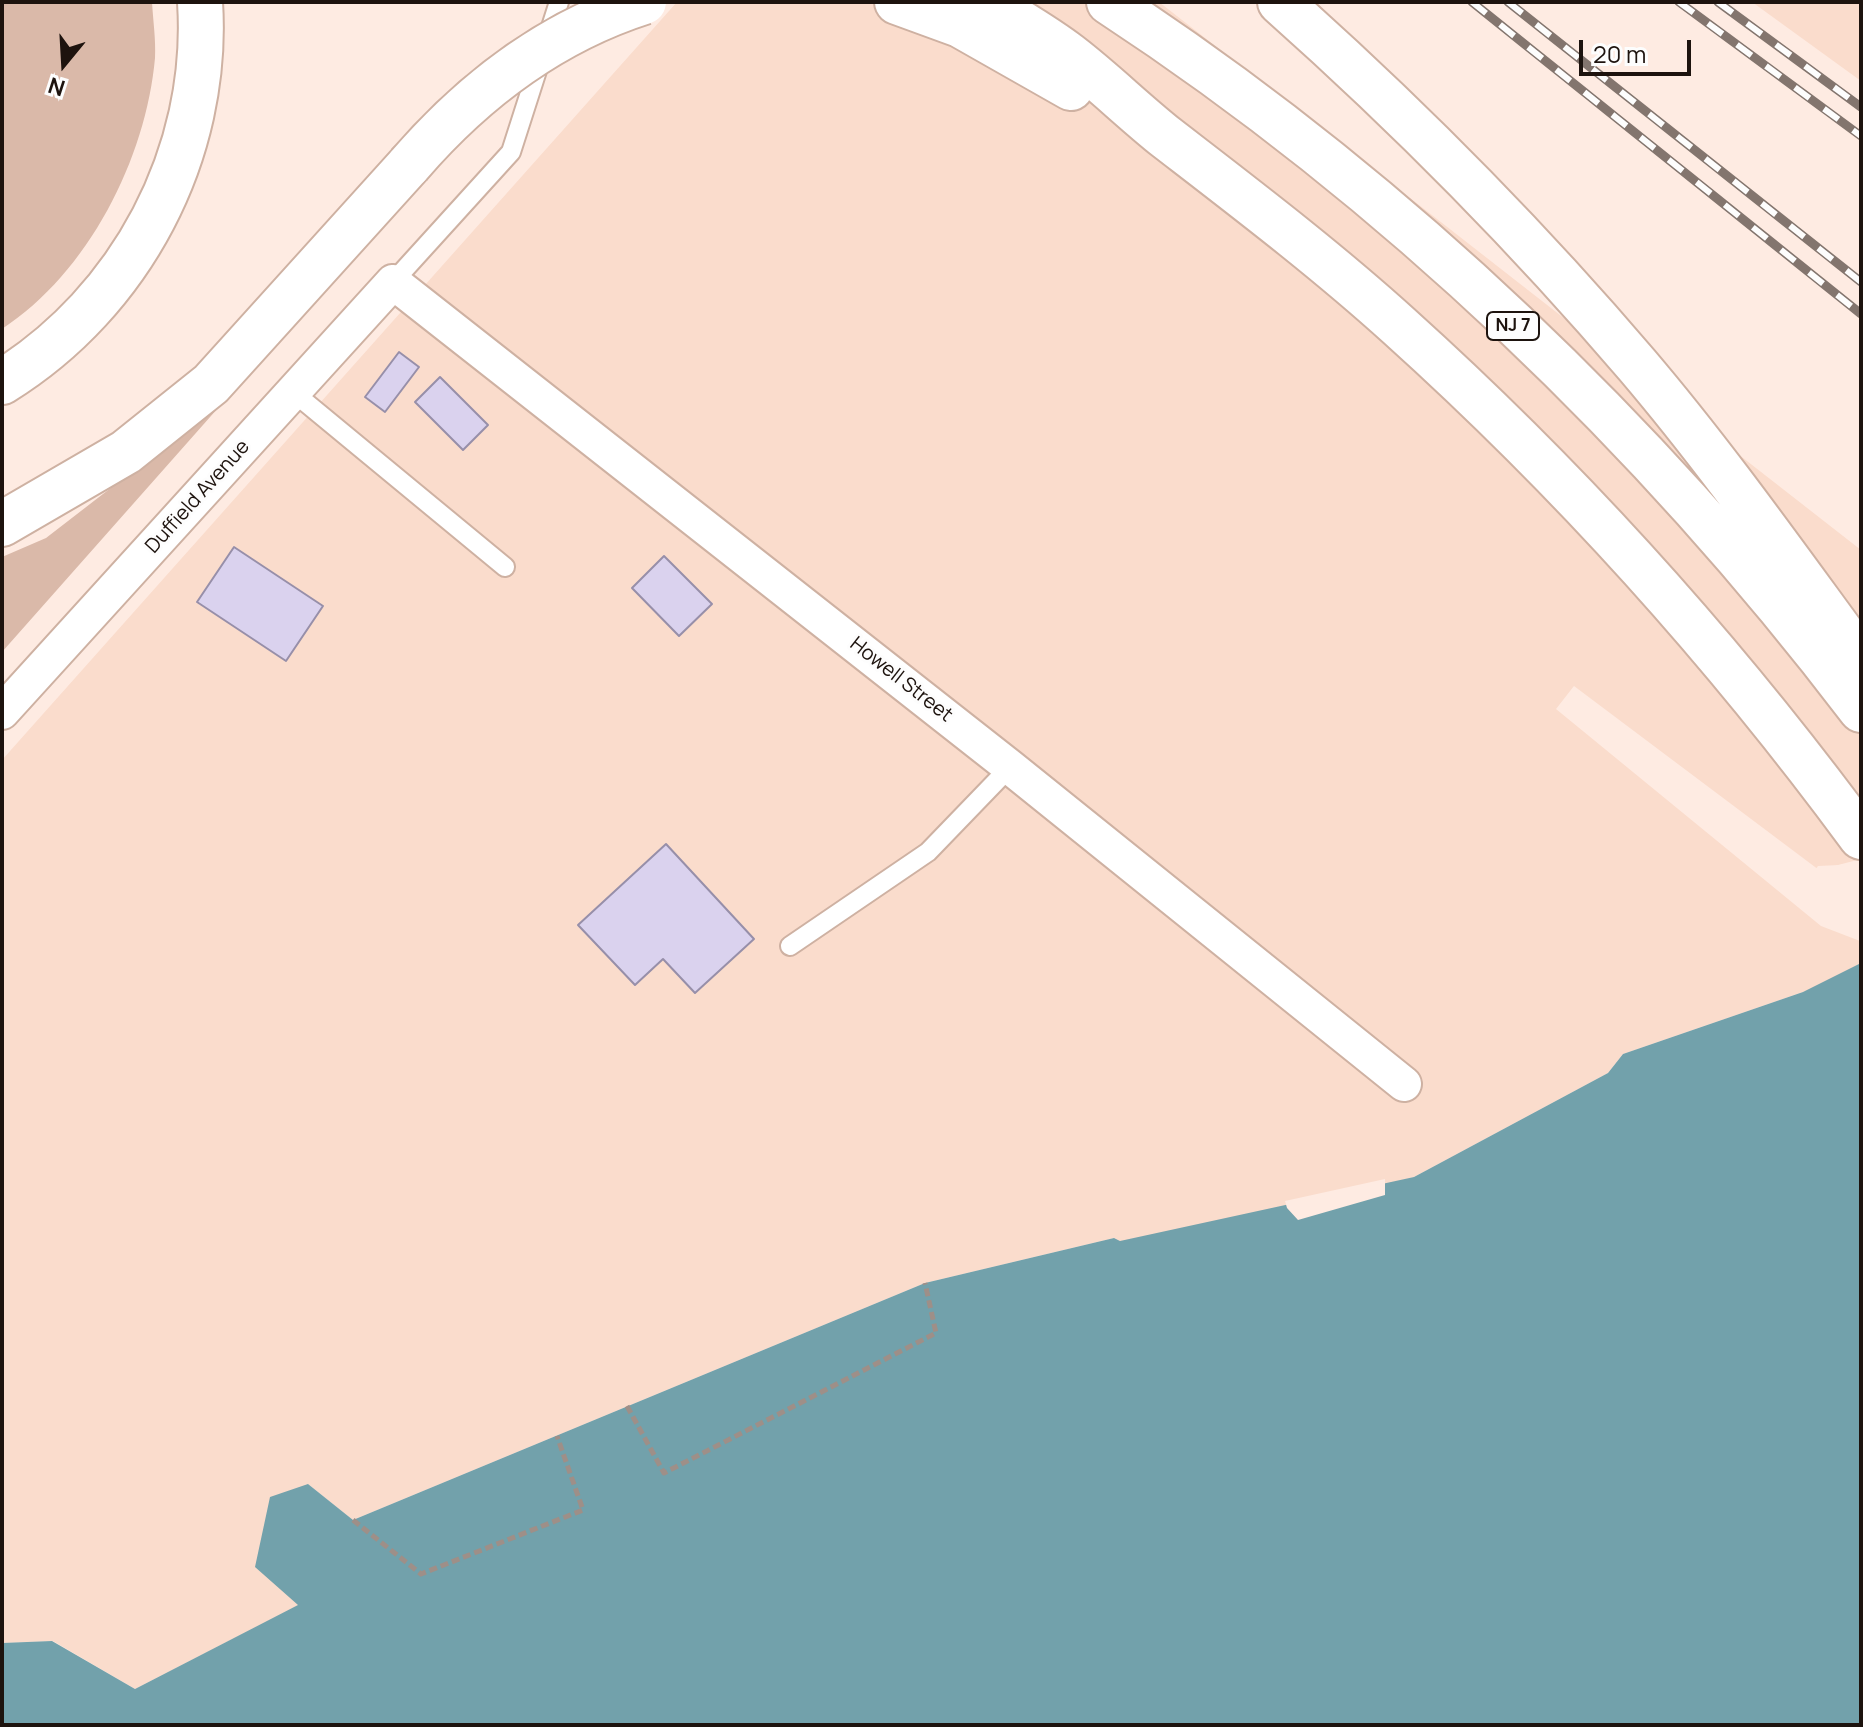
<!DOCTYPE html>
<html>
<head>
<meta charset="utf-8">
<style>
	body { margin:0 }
	#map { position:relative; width:1863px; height:1727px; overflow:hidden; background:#feebe2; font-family:Manrope,sans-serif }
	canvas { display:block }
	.frame { position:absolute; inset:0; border:4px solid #1d130e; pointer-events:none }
	.north { position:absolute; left:24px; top:24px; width:80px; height:80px; -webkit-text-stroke:6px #fdfdfd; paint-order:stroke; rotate:198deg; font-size:22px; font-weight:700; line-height:32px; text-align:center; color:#1d130e }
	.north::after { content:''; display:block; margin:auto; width:28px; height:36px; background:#1d130e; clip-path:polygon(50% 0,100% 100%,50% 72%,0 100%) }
	.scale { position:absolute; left:1579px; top:40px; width:112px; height:36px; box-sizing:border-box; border:4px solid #1d130e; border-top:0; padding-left:10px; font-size:24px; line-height:28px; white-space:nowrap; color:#1d130e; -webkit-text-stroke:6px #fdfdfd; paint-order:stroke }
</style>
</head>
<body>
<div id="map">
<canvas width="1863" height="1727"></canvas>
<div class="frame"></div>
<div class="north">N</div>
<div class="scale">20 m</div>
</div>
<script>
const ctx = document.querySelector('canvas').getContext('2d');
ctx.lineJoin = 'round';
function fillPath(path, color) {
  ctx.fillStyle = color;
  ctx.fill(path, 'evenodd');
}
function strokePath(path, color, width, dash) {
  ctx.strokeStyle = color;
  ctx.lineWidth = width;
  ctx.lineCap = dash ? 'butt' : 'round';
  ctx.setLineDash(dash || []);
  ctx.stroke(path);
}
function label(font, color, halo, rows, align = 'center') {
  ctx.font = font + ' Manrope,sans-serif';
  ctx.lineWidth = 6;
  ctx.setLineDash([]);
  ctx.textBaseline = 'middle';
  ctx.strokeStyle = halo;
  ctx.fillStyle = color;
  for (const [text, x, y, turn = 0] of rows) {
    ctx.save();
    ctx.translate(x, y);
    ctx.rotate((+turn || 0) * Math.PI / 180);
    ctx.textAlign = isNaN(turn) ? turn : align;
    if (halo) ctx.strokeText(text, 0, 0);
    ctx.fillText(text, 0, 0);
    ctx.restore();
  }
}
fillPath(new Path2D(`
	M677,2H1159L1861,550V859L1819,870L1574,686L1556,709L1821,926L1860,941L1861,981L1803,992L1623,1054L1608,1073L1414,1177L1133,1248L1114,1238L925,1283L353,1520L308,1484L299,1605L135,1689L53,1641L2,1643V760Z
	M1752,2H1861V81Z`), '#fadccc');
fillPath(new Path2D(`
	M2,2H152C153,20 156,40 155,58C146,159 88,273 2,329Z
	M226,399L2,652V557L46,538Z`), '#dab9a9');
fillPath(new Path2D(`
	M1861,963V1725H2V1643L52,1641L135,1689L298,1605L255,1567L270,1497L308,1484L353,1520L925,1283L1114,1238L1120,1241L1414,1177L1608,1073L1623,1054L1803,992Z`), '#72a1ab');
fillPath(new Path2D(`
	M1861,864V939L1833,903L1815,870L1818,866Z
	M1385,1179V1195L1298,1220L1287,1208L1285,1201Z`), '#feebe2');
const building = new Path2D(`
	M399,352L419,367L385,412L365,397Z
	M440,377L488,425L463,450L415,402Z
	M234,547L323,606L286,661L197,602Z
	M664,556L712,604L679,636L632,588Z
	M666,844L754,939L695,993L663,959L635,985L578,925Z`);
fillPath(building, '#dad2ee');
strokePath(building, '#978fa9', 2);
const service = new Path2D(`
	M393,282L511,152L559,2
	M293,392L505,567
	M790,946L928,852L1010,767`);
const minor = new Path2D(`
	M2,712L393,282L1010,767L1404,1084`);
const motorway = new Path2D(`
	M897,2L960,25L1071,88
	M987,2C1014,19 1043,35 1069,55C1103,81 1133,111 1167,138C1246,199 1325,259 1399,326C1571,481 1724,651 1861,837
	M1109,2C1396,190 1653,437 1861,710
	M1280,2C1407,115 1526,235 1637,365C1717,459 1788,560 1861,659
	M2,382C131,302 210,154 200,2
	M2,524L126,452L211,384L409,165`);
strokePath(service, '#ceb1a2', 22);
strokePath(minor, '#ceb1a2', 38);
strokePath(motorway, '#ceb1a2', 48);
strokePath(new Path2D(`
	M627,1406L664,1473L936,1333L925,1283
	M353,1520L421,1574L583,1510L557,1436`), '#9e8f88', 5, [8, 4]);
strokePath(service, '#fff', 18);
strokePath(minor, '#fff', 34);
strokePath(motorway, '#fff', 44);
const rail = new Path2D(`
	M1472,2L1861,314
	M1508,2L1861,282
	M1679,2L1861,136
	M1718,2L1861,107`);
strokePath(rail, '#83756e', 9);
strokePath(rail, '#fdfdfd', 6, [18]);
const motorwayBridge = new Path2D(`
	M409,165C473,91 550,32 644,2`);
strokePath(motorwayBridge, '#ceb1a2', 48, []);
strokePath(motorwayBridge, '#fff', 44);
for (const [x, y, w] of [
	[1513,326,52]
]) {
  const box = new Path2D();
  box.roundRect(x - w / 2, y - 14, w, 28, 6);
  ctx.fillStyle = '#fdfdfd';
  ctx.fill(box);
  strokePath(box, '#1d130e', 2);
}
label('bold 18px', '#1d130e', null, [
	["NJ 7",1513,326]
]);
label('20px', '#1d130e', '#fdfdfd', [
	["Duffield Avenue",198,497,-48],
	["Howell Street",901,680,38]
]);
</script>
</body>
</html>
